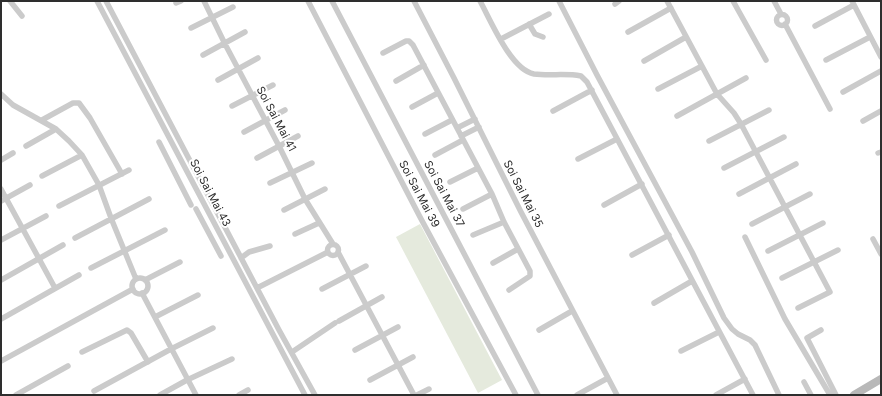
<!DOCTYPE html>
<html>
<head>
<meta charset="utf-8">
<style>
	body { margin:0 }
	#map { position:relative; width:882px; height:396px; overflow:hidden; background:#fff; font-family:Inter,sans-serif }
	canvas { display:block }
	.frame { position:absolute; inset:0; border:2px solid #2e2e2e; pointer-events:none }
</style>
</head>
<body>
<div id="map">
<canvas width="882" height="396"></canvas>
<div class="frame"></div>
</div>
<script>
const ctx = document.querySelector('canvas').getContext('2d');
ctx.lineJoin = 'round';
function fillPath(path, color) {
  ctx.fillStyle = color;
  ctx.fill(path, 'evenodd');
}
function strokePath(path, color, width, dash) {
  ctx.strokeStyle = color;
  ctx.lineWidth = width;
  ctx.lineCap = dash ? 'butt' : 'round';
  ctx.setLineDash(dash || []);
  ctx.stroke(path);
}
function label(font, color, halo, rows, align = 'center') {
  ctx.font = font + ' Inter,sans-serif';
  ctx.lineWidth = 4;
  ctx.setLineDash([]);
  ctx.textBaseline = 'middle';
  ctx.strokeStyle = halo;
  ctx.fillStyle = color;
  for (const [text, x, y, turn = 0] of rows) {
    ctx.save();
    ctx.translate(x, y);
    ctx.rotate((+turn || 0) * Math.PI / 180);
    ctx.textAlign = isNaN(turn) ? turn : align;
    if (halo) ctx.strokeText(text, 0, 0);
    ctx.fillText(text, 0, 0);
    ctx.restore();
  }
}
fillPath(new Path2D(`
	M420,224L502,380L478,393L396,237Z`), '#e5eadd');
strokePath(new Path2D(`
	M10,1L22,16
	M97,1L305,395
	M106,1L279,330L315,395
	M204,1L225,44L279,146L305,199L333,244
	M308,1L420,217L516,395
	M332,1L538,395
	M414,1L454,78L521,212L617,395
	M480,1C491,21 511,70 534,74C550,76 566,73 581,76L587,82L753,395
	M559,1L597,75L692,252L724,318L732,329L738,334L750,340L755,345L779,395
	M667,1L717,94L734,113L741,124L830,292L798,308
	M733,1L766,60
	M774,1L781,14
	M852,1L881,57
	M176,3L181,1
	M615,4L619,1
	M776.5 20a5.5 5.5 0 1 1 11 0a5.5 5.5 0 1 1-11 0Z
	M529,24L535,34L543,37
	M785,24L830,109
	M815,26L854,5
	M191,28L233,7
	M628,32L671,8
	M501,39L549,14
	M383,53L406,41H409L413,45L492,194L504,222L530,271V276L509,290
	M203,55L245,32
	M826,60L870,37
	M644,61L686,37
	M218,80L258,58
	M396,81L424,65
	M658,89L702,66
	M843,92L881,71
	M1,94L13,105L56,129L69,141L82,155L99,185L111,218L136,279
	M232,106L273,85
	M412,107L438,93
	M553,111L592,90
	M677,116L746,78
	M42,120L73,103H79L90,118L122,174
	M863,121L881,111
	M457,128L475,119
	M244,132L285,110
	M425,134L452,120
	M461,136L479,127
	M709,141L769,110
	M159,142L191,205
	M26,146L56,129
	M878,153L881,152
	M435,155L463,140
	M257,158L298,136
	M578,159L617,139
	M1,160L13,153
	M724,168L784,137
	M42,176L82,155
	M450,182L478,168
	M270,183L312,163
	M1,189L55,288
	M739,194L796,164
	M1,201L30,185
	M604,205L642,184
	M59,206L129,170
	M196,209L221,256
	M463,209L492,194
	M284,210L325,189
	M752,224L810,194
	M295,234L319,223
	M473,235L504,222
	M745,237L785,319L830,395
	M75,238L149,199
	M873,239L881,254
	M1,240L46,216
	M327.5 250a5.5 5.5 0 1 1 11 0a5.5 5.5 0 1 1-11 0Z
	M768,251L823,223
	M338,252L414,395
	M632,255L669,235
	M241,258L249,252L270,246
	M493,263L518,249
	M91,268L165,230
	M782,278L838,250
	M132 286a8 8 0 1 1 16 0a8 8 0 1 1-16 0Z
	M1,280L63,245
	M145,280L180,262
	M257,288L328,252
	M322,289L366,266
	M142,293L196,395
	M654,303L692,281
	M155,317L198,295
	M1,319L79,275
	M339,321L382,297
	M539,330L572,311
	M821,330L807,338L836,395
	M355,350L398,327
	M681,351L719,332
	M82,352L127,330L131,333L148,362
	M292,352L335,323
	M1,361L133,289
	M370,380L413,357
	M804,382L811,395
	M94,391L171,349L213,328
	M16,395L68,366
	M160,395L187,380L232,359
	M239,395L248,390
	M417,395L429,389
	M577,395L608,378
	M716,395L745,379`), '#cbcbcb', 5.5);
strokePath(new Path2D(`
	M854,395L881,379`), '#b8b8b8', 8);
label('11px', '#2e2e2e', '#fff', [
	["Soi Sai Mai 41",276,119,62],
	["Soi Sai Mai 43",210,193,62],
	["Soi Sai Mai 39",419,194,62],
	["Soi Sai Mai 37",444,194,62],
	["Soi Sai Mai 35",523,194,63]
]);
</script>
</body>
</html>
